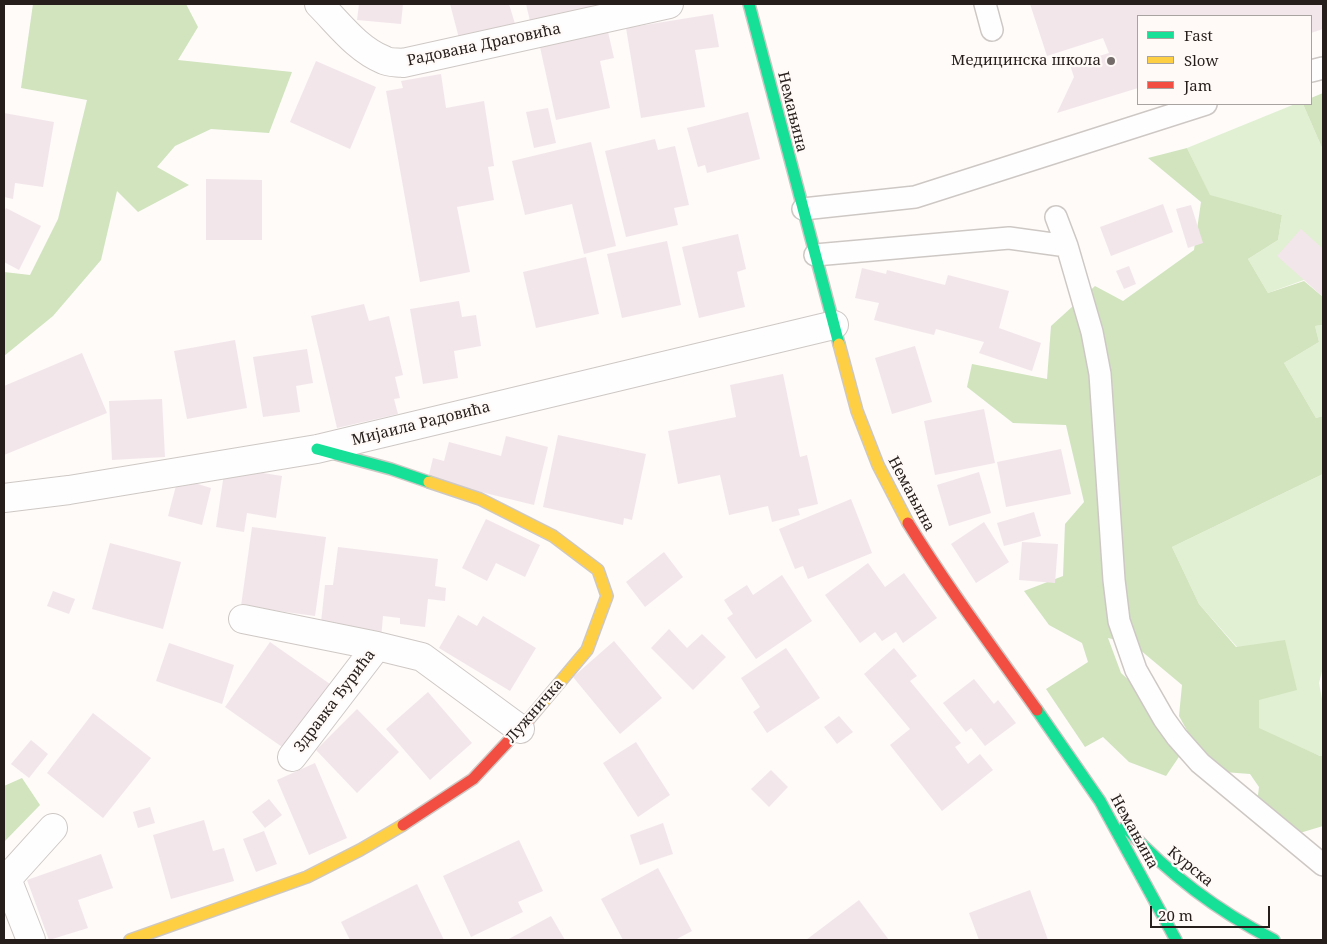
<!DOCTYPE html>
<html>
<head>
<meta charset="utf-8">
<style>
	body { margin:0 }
	#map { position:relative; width:1327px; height:944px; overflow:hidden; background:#fefbf9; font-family:"Noto Serif",serif }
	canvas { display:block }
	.frame { position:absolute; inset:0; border:5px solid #261e1b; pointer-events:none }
	.legend { position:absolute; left:1137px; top:15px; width:175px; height:90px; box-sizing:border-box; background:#fffaf8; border:1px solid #a8a2a0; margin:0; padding:6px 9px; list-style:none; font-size:15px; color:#261e1b }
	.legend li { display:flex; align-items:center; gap:10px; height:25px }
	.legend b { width:25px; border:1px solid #a8a2a0 }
	.scale { position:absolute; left:1150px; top:906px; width:120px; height:22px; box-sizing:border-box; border:2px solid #261e1b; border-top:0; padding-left:6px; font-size:15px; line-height:18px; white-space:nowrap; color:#261e1b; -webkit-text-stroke:4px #fffaf8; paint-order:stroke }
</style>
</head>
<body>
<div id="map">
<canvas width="1327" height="944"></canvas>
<div class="frame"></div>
<ul class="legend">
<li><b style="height:6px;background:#16e098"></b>Fast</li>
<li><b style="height:6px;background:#ffcf43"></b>Slow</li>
<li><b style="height:6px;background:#f24e42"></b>Jam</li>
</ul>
<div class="scale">20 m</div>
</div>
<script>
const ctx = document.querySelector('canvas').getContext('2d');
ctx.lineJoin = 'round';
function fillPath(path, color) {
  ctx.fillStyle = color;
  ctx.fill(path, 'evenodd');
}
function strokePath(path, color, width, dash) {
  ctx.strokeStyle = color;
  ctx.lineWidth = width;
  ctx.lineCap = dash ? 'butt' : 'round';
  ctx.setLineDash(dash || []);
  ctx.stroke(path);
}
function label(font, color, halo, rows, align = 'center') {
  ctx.font = font + ' "Noto Serif",serif';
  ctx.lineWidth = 4.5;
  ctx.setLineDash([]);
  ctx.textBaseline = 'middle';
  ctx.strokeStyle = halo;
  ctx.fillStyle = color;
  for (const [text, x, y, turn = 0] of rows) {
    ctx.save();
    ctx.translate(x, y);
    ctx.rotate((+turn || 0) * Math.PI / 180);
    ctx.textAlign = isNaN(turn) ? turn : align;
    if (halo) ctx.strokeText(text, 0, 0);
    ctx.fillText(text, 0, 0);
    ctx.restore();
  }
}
fillPath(new Path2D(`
	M1295,104H1303L1323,150V273L1268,293L1248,259L1278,240L1282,215L1210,196L1187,148Z
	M1323,325V416L1316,418L1284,363L1319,342L1315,326Z
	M1323,474V667L1319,683L1323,704V756H1320L1259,729V700L1237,647L1199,604L1172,547Z`), '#e1f0d2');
fillPath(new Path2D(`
	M33,4H186L198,27L178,60L292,72L269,133L211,129L175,146L157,167L189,185L138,212L117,191L101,260L53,316L4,356V272L30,275L58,219L87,100L21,88Z
	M1323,93V150L1303,104H1311V98Z
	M1187,148L1210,195L1282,215L1278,240L1248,259L1268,293L1304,281L1323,297V325L1315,326L1319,342L1284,363L1316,418L1323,416V474L1172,547L1199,604L1236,647L1285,640L1297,690L1259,700V728L1320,756H1323V826L1293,835L1255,820L1259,787L1250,774L1211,771L1191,739L1166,776L1129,762L1103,737L1085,747L1046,689L1088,662L1082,643L1049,625L1024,591L1063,576L1065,524L1084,502L1066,425L1013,423L967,387L972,364L1047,379L1051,326L1095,286L1123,301L1194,250L1201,202L1148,158ZM1108,638L1133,644L1182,685L1179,716L1190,736L1121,673Z
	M22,778L40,805L4,842V786Z`), '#d1e4be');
fillPath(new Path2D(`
	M359,4H403L401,24L357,20Z
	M450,4H509L516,27L460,42Z
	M526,4H630L568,20L566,12L530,21Z
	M1030,4H1323V29L1311,33V16H1138V88L1057,113L1074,77L1070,65L1109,53L1103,38L1047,56Z
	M713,14L719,47L695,50L705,107L641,118L626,28Z
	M608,32L614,58L600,61L610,108L556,120L540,47Z
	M316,61L376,87L350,149L290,122Z
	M441,74L446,108L484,101L494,166L488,167L494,200L457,207L470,272L420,282L386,91L403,88L401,81Z
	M548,108L556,143L534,148L526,112Z
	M748,112L760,159L707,173L705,165L698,167L687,128Z
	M4,113L54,122L43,187L15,183L13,199L4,197Z
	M655,139L658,150L675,146L689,205L674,208L678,225L626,237L605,151Z
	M591,142L616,246L584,254L572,204L525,215L512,161Z
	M206,179L262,180V240H206Z
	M1163,204L1173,232L1111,256L1100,227Z
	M1191,205L1203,243L1188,248L1176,209Z
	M6,208L41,226L19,270L4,262V212Z
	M1301,229L1323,249V297L1277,256Z
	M738,234L746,269L737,272L745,307L699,318L682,247Z
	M667,241L681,305L622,318L607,254Z
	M586,257L599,314L536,328L523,272Z
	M1129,266L1136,284L1124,289L1116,271Z
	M862,268L886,274L887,270L945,285L948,275L1009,291L999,328L1041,343L1032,371L979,353L984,342L936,329L934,335L874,320L879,303L855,298Z
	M459,301L462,317L476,315L481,346L454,351L458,378L423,384L410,309Z
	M364,304L369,321L389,316L403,375L395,377L400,398L394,399L398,414L337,428L311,316Z
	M235,340L247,408L187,419L174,351Z
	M915,346L932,402L892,414L875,358Z
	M307,349L313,383L296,386L300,412L263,417L253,357Z
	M82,353L107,413L4,455V386Z
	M783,374L800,457L807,455L818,504L798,509L800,515L772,522L768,506L729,515L720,475L678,484L668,431L736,417L730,385Z
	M162,399L165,457L112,460L109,401Z
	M984,409L995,463L935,475L924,421Z
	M558,435L646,454L632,520L624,518L623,525L543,507Z
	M506,436L548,447L534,505L428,479L433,458L444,461L449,442L501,456Z
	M1061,449L1071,494L1006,507L997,462Z
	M225,467L282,476L276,518L247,513L244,532L216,527Z
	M979,472L991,513L949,526L937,485Z
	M178,478L211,488L202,525L168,516Z
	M851,499L872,553L808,579L803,566L795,569L779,529Z
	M1034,512L1041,536L1004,546L997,523Z
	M486,519L540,545L525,577L496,563L487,581L462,568Z
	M984,522L1009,562L976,583L951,544Z
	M252,527L326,537L315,616L241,606Z
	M1022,542L1058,544L1055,583L1019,580Z
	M110,543L181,562L163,629L92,609Z
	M338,547L438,559L435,586L446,588L445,601L428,599L425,627L400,624V618L383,616L381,639L320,632L325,585H333Z
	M664,552L683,577L645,607L626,582Z
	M868,563L885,587L904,573L937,618L903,643L896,632L882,641L875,632L860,643L825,595Z
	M782,575L812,621L756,659L727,618L733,614L724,600L747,585L753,595Z
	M53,591L75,599L69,614L47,606Z
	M458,615L477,626L483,616L536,648L510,691L439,648Z
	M669,629L687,648L702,634L726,657L693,690L651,648Z
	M614,641L662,698L620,734L573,677Z
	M270,642L330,684L285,749L225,707Z
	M169,643L234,665L222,704L156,681Z
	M786,648L820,698L767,733L753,712L760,707L741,678Z
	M894,648L917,676L910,681L961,743L955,747L968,764L980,754L993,770L942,811L890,745L910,729L864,674Z
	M974,679L994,704L998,700L1016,723L985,746L971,728L966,732L943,703Z
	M428,692L472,743L430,780L386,729Z
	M357,709L399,752L357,793L316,750Z
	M93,713L151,758L103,818L47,773Z
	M839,716L853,732L837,744L824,727Z
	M31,740L48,754L29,778L11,764Z
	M636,742L670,795L638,817L603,763Z
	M315,763L347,838L309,855L277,780Z
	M771,770L788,787L769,807L751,789Z
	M269,799L282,815L265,828L252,812Z
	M150,807L155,823L138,828L133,812Z
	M204,820L213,851L224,848L234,881L171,899L153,835Z
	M663,823L673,854L640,865L630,835Z
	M264,831L277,864L256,872L243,839Z
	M519,840L543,891L518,902L523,912L471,937L443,876Z
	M101,854L113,888L78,900L88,928L49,940L27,880Z
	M658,868L692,931L675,940H623L601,899Z
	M417,884L444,940H350L341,922Z
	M1030,890L1048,940H979L969,913Z
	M859,900L889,940H806Z
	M551,916L565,940H507Z`), '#f3e6eb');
const lane = new Path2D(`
	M985,4L992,30
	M1311,71L1323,68
	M803,209L915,197L1206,104
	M1056,217L1067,246L1092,332L1100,374L1114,580L1119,621L1136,670L1164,719L1177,737L1200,763L1323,865
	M815,255L1009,238L1067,246`);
const street = new Path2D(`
	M319,4C339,24 357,49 384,60C389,63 397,62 403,63L669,4
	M4,498L69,490L317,449L834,325
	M243,619L377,646L422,657L520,729
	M292,757L377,646
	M4,879H7L31,940
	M7,879L53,828`);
const fast = new Path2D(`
	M749,4L839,344
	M317,449L391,469L429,482
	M1037,710L1100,801L1176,940
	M1125,827C1170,875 1216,910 1274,940`);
const slow = new Path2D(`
	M839,344L857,411L878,465L908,523
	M429,482L480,499L553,536L598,570L607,596L587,650L529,719
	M130,940L307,877L360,850L403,825`);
const jam = new Path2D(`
	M908,523C948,588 993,648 1037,710
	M403,825L473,779L529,719`);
strokePath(lane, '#cec8c5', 24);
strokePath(street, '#cec8c5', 30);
strokePath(fast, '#cec8c5', 14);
strokePath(slow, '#cec8c5', 14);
strokePath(jam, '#cec8c5', 14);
strokePath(lane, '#fffefe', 21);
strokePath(street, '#fffefe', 28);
strokePath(fast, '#16e098', 11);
strokePath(slow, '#ffcf43', 11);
strokePath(jam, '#f24e42', 11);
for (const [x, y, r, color] of [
	[1111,61,5,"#726b69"]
]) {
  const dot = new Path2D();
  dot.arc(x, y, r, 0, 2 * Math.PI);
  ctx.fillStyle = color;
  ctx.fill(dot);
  strokePath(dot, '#fffaf8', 2);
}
label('15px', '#261e1b', '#fffaf8', [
	["Радована Драговића",484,45,-12],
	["Немањина",792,112,76],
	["Мијаила Радовића",421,424,-14],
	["Немањина",911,494,62],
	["Здравка Ђурића",335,701,-53],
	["Лужничка",535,711,-49],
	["Немањина",1134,832,61],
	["Курска",1190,867,39]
]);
label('15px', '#261e1b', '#fffaf8', [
	["Медицинска школа",1101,61]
], 'right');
</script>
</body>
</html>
